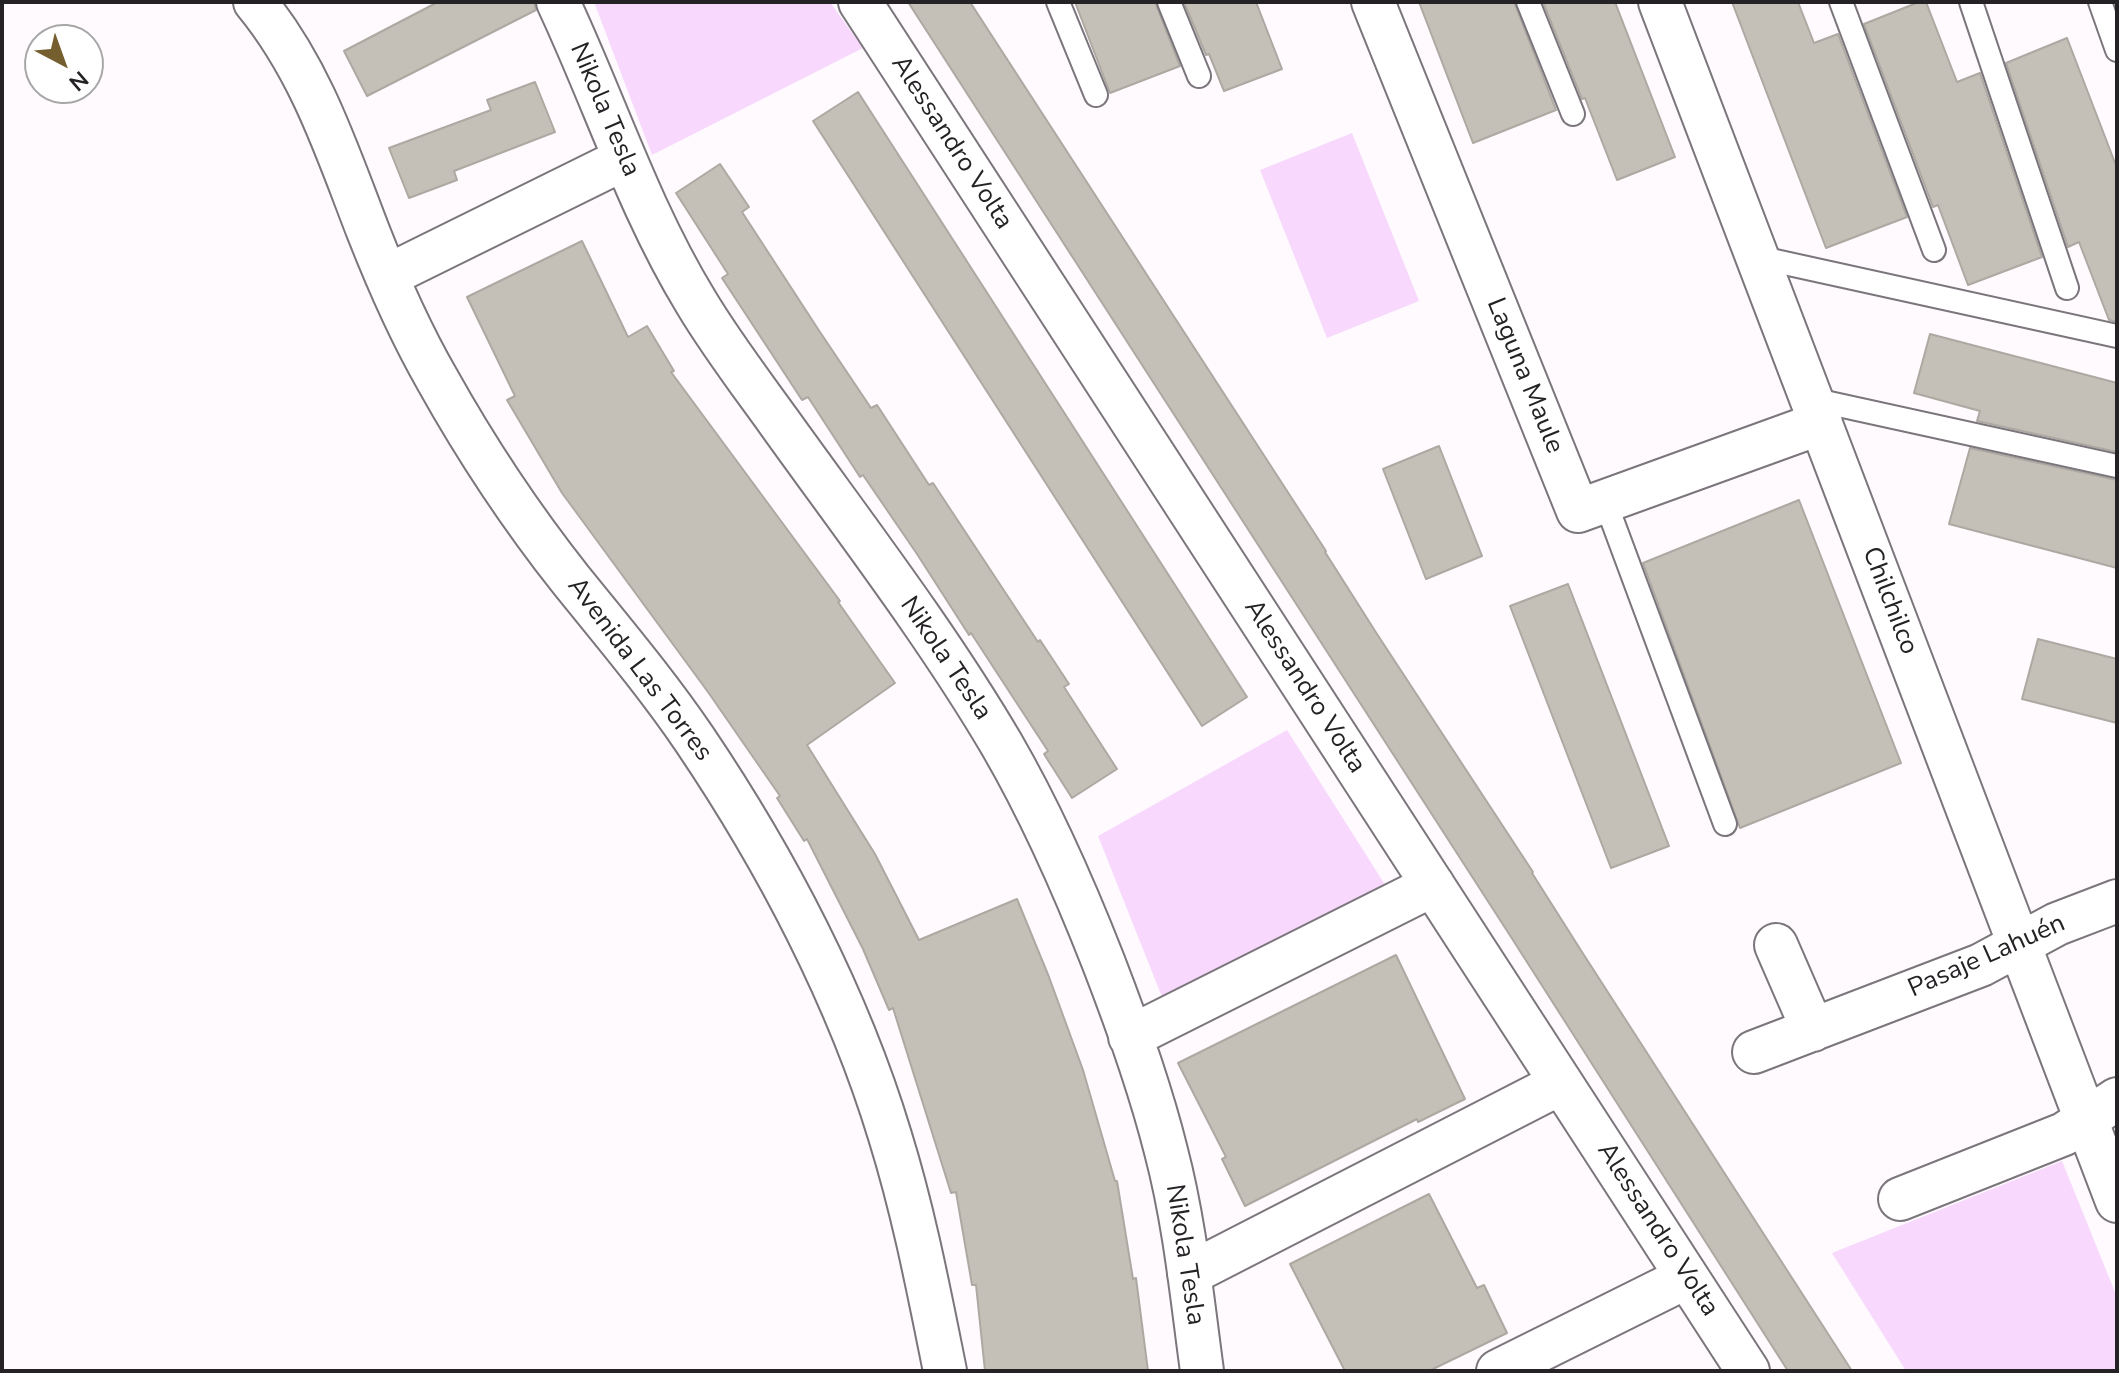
<!DOCTYPE html>
<html>
<head>
<meta charset="utf-8">
<style>
	body { margin:0 }
	#map { position:relative; width:2119px; height:1373px; overflow:hidden; background:#fefafe; font-family:"Nunito Sans",sans-serif }
	canvas { display:block }
	.frame { position:absolute; inset:0; border:4px solid #252225; pointer-events:none }
	.north { position:absolute; left:24px; top:24px; width:80px; height:80px; box-sizing:border-box; background:#fff; border:2px solid #a8a7a8; border-radius:50%; rotate:139deg; font-size:22px; font-weight:700; line-height:32px; text-align:center; color:#252225 }
	.north::after { content:''; display:block; margin:auto; width:28px; height:36px; background:#765f2f; clip-path:polygon(50% 0,100% 100%,50% 72%,0 100%) }
</style>
</head>
<body>
<div id="map">
<canvas width="2119" height="1373"></canvas>
<div class="frame"></div>
<div class="north">N</div>
</div>
<script>
const ctx = document.querySelector('canvas').getContext('2d');
ctx.lineJoin = 'round';
function fillPath(path, color) {
  ctx.fillStyle = color;
  ctx.fill(path, 'evenodd');
}
function strokePath(path, color, width, dash) {
  ctx.strokeStyle = color;
  ctx.lineWidth = width;
  ctx.lineCap = dash ? 'butt' : 'round';
  ctx.setLineDash(dash || []);
  ctx.stroke(path);
}
function label(font, color, halo, rows, align = 'center') {
  ctx.font = font + ' "Nunito Sans",sans-serif';
  ctx.lineWidth = 6;
  ctx.setLineDash([]);
  ctx.textBaseline = 'middle';
  ctx.strokeStyle = halo;
  ctx.fillStyle = color;
  for (const [text, x, y, turn = 0] of rows) {
    ctx.save();
    ctx.translate(x, y);
    ctx.rotate((+turn || 0) * Math.PI / 180);
    ctx.textAlign = isNaN(turn) ? turn : align;
    if (halo) ctx.strokeText(text, 0, 0);
    ctx.fillText(text, 0, 0);
    ctx.restore();
  }
}
fillPath(new Path2D(`
	M594,2H830L863,48L652,155Z
	M1352,133L1419,301L1327,338L1260,170Z
	M1287,730L1389,891L1166,1007L1098,836Z
	M2062,1161L2117,1297V1371H1906L1832,1253Z`), '#f8d9fd');
const building = new Path2D(`
	M438,2H534L536,10L367,96L344,51Z
	M908,2H970L1326,551L1325,552L1377,634L1533,872L1532,873L1582,952L1852,1371H1788L1511,937Z
	M1075,2H1155L1180,66L1110,93Z
	M1184,2H1256L1282,69L1224,91L1209,54L1206,55Z
	M1419,2H1514L1556,110L1473,143Z
	M1543,2H1615L1675,157L1617,180L1585,98L1582,99Z
	M1732,2H1798L1814,43L1838,34L1907,217L1826,248Z
	M1919,2H1926L1957,82L1980,73L2042,257L1968,285L1938,205L1933,207L1864,24Z
	M2067,38L2117,168V322L2109,320L2079,242L2068,247L2006,63Z
	M535,82L555,132L454,171L457,180L409,198L389,148L491,110L487,100Z
	M858,92L1247,697L1202,726L813,121Z
	M720,164L749,207L742,212L818,329L871,408L877,405L929,485L933,483L1038,642L1040,640L1069,684L1064,687L1117,769L1072,798L1044,754L1048,751L971,633L969,635L917,554L863,475L860,477L808,397L802,400L722,278L728,274L676,193Z
	M582,241L628,337L647,326L674,371L671,372L840,601L838,602L895,683L807,745L875,854L919,940L1017,899L1049,977L1083,1070L1115,1181H1117L1133,1279L1136,1278L1148,1371H985L976,1285H972L956,1192L951,1193L893,1008L889,1010L863,949L807,839L804,841L777,798L780,796L708,692L562,493L507,400L515,396L467,297Z
	M1930,334L2117,383V452L1977,421L1980,411L1914,393Z
	M1439,446L1482,556L1426,579L1383,469Z
	M1970,448L2117,480V568L1949,524Z
	M1799,500L1901,763L1740,828L1643,563Z
	M1568,584L1669,846L1611,868L1510,606Z
	M2038,639L2117,659V723L2022,699Z
	M1396,955L1465,1099L1418,1122L1417,1119L1245,1206L1222,1159L1226,1157L1178,1063Z
	M1429,1194L1477,1288L1484,1285L1507,1333L1429,1371H1345L1290,1264Z`);
fillPath(building, '#c4c0b8');
strokePath(building, '#ada9a2', 2);
const lane = new Path2D(`
	M1058,2L1096,95
	M1169,2L1199,76
	M1528,2L1573,114
	M1841,2L1934,250
	M1971,2L2067,288
	M2100,2L2117,50
	M1757,257L2117,336
	M1811,399L2117,466
	M1605,501L1725,824`);
const street = new Path2D(`
	M255,2C311,70 337,151 368,231C388,282 410,332 437,379C476,449 521,517 571,580C613,632 657,684 695,740C776,860 848,997 890,1136C914,1213 929,1292 945,1371
	M558,2C605,102 638,207 696,302C721,344 751,383 779,422C855,528 936,633 1002,745C1042,814 1074,887 1103,961C1127,1023 1150,1087 1166,1151C1185,1223 1192,1298 1202,1371
	M860,2L1748,1371
	M1373,2L1578,511L1821,423
	M1660,2L2117,1201
	M387,276L624,159
	M1776,945L1813,1030
	M1130,1037L1433,885
	M1754,1052L1981,965L2057,924L2117,901
	M1900,1199L2064,1134L2117,1099
	M1189,1274L1561,1083
	M1498,1371L1687,1277`);
strokePath(lane, '#7b757c', 26);
strokePath(street, '#7b757c', 46);
strokePath(lane, '#fff', 22);
strokePath(street, '#fff', 42);
label('26px', '#252225', '#fff', [
	["Nikola Tesla",604,110,67],
	["Alessandro Volta",951,143,57],
	["Laguna Maule",1524,376,68],
	["Chilchilco",1889,601,69],
	["Nikola Tesla",945,659,56],
	["Avenida Las Torres",639,670,53],
	["Alessandro Volta",1304,687,57],
	["Pasaje Lahuén",1987,957,-24],
	["Alessandro Volta",1657,1230,57],
	["Nikola Tesla",1184,1255,81]
]);
</script>
</body>
</html>
